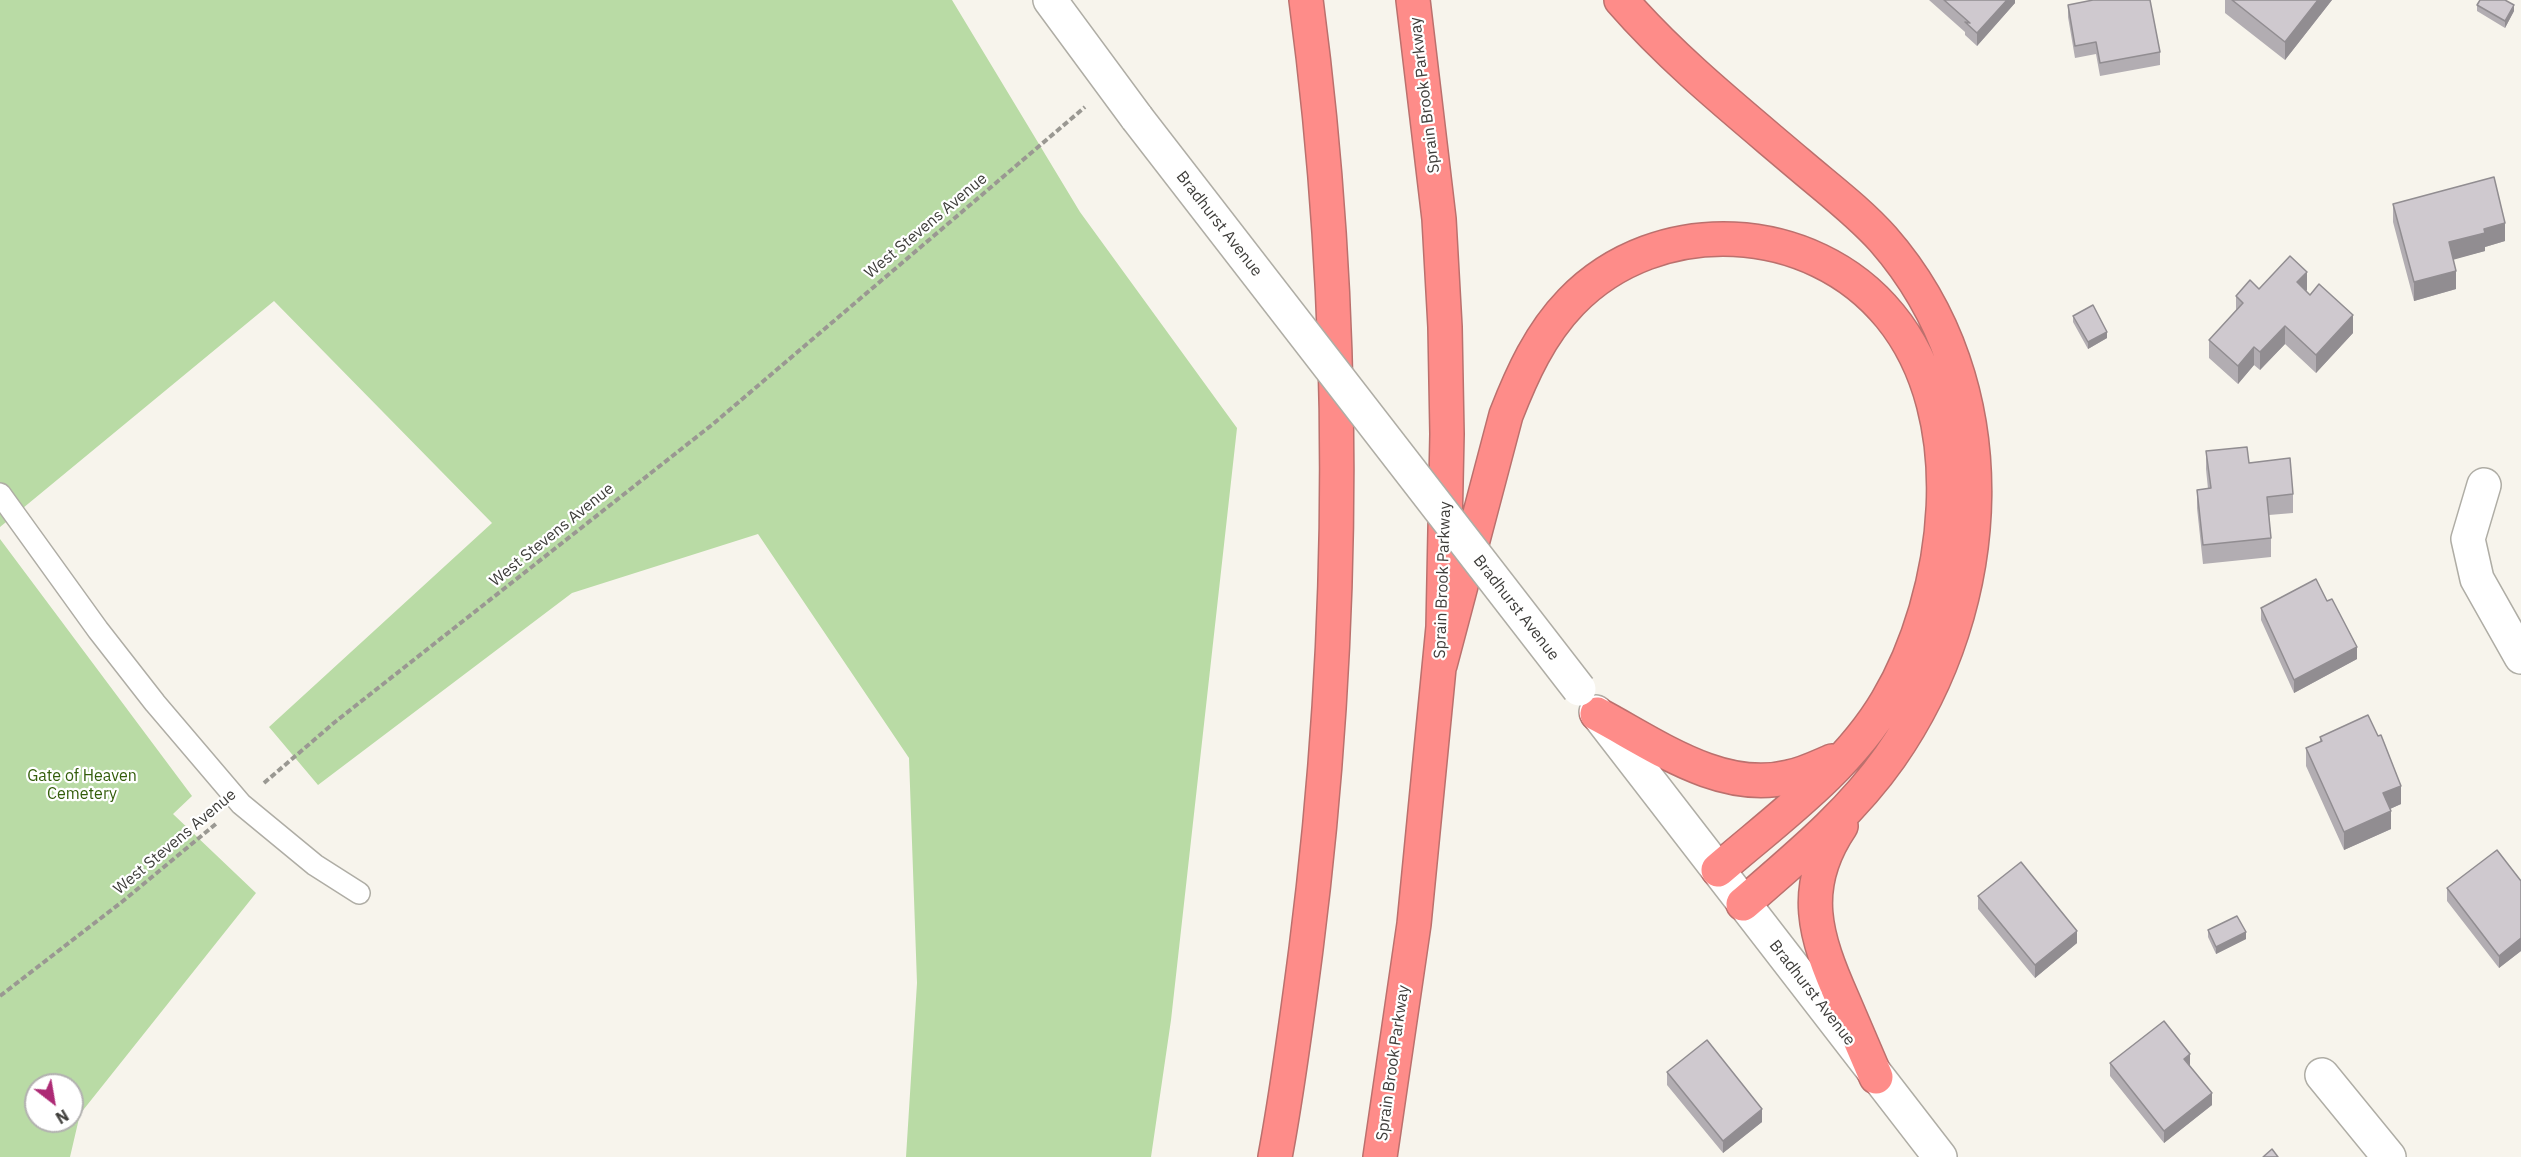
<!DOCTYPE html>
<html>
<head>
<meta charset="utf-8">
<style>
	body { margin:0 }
	#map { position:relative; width:2521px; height:1157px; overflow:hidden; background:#f7f4ec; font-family:"IBM Plex Sans",sans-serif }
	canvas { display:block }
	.north { position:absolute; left:24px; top:1073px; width:60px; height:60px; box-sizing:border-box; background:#fff; border:2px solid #b2b1b0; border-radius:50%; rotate:149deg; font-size:16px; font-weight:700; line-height:24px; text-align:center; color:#3e3d3a }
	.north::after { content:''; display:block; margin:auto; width:21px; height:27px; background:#ad2a75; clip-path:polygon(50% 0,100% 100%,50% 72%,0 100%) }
</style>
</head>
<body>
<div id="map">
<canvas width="2521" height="1157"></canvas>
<div class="north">N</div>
</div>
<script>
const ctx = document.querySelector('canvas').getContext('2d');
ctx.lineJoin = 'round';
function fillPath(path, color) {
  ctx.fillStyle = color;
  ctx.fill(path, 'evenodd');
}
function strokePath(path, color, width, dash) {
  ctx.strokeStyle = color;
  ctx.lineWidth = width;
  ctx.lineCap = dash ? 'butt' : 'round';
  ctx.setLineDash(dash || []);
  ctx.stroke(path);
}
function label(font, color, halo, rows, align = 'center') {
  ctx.font = font + ' "IBM Plex Sans",sans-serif';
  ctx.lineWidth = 4.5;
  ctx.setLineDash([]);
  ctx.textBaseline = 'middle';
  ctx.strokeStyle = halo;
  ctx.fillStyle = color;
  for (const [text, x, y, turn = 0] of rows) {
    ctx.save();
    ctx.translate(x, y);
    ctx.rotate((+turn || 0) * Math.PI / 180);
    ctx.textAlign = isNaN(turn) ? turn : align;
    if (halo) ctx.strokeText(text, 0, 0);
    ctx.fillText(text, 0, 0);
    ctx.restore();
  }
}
fillPath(new Path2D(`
	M0,0H952L1080,212L1237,428L1171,1020L1151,1157H906L917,983L909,758L758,534L572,593L318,785L269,727L492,523L274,301L0,527Z
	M0,539L192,796L173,814L256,893L80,1114L70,1157H0ZM36,1085H72V1121H36Z`), '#b9dba5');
const lane = new Path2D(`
	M0,494L98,630L155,703L241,804L315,865L359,893`);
const street = new Path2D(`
	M2484,485L2468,539L2477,579L2521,657
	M2322,1075L2389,1157`);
const secondary = new Path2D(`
	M1050,0L1137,118
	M1596,712L1940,1157`);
const highway = new Path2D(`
	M1621,0C1674,61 1738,112 1799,164C1827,188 1858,211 1883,239C2011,385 1997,604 1890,757C1850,814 1796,858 1743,904
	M1440,665L1506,415C1522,374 1540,334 1571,302C1658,212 1812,220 1890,316C1973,417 1950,595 1887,701C1847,769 1777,819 1718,870
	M1597,714C1654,744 1721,794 1789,777C1804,774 1818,767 1832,761
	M1841,826C1799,888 1815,937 1843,1000C1854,1026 1865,1051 1876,1077
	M1275,1157C1288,1088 1297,1018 1306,949C1346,633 1348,316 1306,0
	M1380,1157L1414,924L1443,627L1447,434L1445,327L1439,219L1413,0`);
strokePath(lane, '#afada5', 24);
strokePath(street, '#afada5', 36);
strokePath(secondary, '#afada5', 36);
strokePath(highway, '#bb706d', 36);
strokePath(new Path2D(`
	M264,783L335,722L713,424L1085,107
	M0,996L123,901L217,823`), '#9a9892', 4, [6, 3]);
strokePath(lane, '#fff', 21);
strokePath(street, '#fff', 33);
strokePath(secondary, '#fff', 33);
strokePath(highway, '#fe8c89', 33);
const secondaryBridge = new Path2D(`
	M1137,118L1579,689`);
strokePath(secondaryBridge, '#afada5', 36, []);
strokePath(secondaryBridge, '#fff', 33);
fillPath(new Path2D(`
	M1929,0H2015V3L1977,46L1965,35V32Z
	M2225,0H2332L2285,60L2225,13Z
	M2068,5L2160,52V65L2100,76L2096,54L2075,58L2068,17Z
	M2477,5L2514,11L2505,28L2477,11Z
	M2393,204L2505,241L2485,247V251L2453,259L2456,289L2414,301L2393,222Z
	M2259,289L2307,290L2306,291L2353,333L2316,373L2285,344L2260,370L2254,365L2238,384L2209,358V340L2236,311V296Z
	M2073,316L2107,338L2088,349L2073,322Z
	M2206,451L2249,463L2293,494V513L2269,515L2271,538V557L2203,564L2197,508V490L2208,489L2206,469Z
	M2261,608L2357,659L2294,693L2261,620Z
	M2320,737L2401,804L2390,809L2391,829L2344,850L2306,766V748L2320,742Z
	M2521,881V951L2499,968L2447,901V888Z
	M1978,896L2077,943L2035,978L1978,909Z
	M2208,930L2246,939L2216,954L2208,937Z
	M2110,1063L2190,1066L2212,1105L2164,1143L2110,1076Z
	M1667,1072L1762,1122L1723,1153L1667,1085Z`), '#b2adb2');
fillPath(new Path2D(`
	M2007,0H2015V3L1977,46V33Z
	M2318,0H2332L2285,60V42Z
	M2514,5V11L2505,28V21Z
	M2505,223V241L2485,247V251L2449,261V242L2484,229Z
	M2456,271V289L2414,301V282Z
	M2307,272V290L2297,301V282Z
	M2353,315V333L2316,373V355Z
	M2285,326V344L2260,370V352Z
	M2107,332V338L2088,349V342Z
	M2254,347V365L2238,384V366Z
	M2357,647V659L2294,693V680Z
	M2401,786V804L2383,812V793Z
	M2391,811V829L2344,850V832Z
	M2077,931V943L2035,978V965Z
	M2246,932V939L2216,954V947Z
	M2521,938V951L2499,968V956Z
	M2190,1054V1066L2184,1059Z
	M2212,1093V1105L2164,1143V1131Z
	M1762,1109V1122L1723,1153V1141Z`), '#918d91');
const building = new Path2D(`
	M1944,0H2007L1977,33L1965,22L1970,23Z
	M2093,0H2150L2160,52L2100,63L2096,42L2075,46L2068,5Z
	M2232,0H2318L2285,42Z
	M2480,0H2505L2514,5L2505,21L2477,5Z
	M2494,177L2505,223L2484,229L2485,233L2449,242L2456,271L2414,282L2393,204Z
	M2290,256L2307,272L2297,282L2310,295L2319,284L2353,315L2316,355L2285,326L2260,352L2254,347L2238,366L2209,340L2243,303L2236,296L2250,280L2259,289Z
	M2093,305L2107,332L2088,342L2073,316Z
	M2247,447L2249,463L2290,458L2293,494L2267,497L2271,538L2203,545L2197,490L2211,488L2206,451Z
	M2316,579L2327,601L2332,599L2357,647L2294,680L2261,608Z
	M2368,715L2378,736L2381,735L2401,786L2383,793L2391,811L2344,832L2306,748L2322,741L2320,737Z
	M2497,850L2521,881V938L2499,956L2447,888Z
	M2021,862L2077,931L2035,965L1978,896Z
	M2237,916L2246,932L2216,947L2208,930Z
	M2164,1021L2190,1054L2184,1059L2212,1093L2164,1131L2110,1063Z
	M1707,1040L1762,1109L1723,1141L1667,1072Z
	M2272,1149L2278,1157H2263Z`);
fillPath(building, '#cfc9cf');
strokePath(building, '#918d91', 1.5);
label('16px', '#3e3d3a', '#fff', [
	["Sprain Brook Parkway",1425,95,-97],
	["Bradhurst Avenue",1219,224,52],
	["West Stevens Avenue",926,226,-40],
	["West Stevens Avenue",552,535,-39],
	["Sprain Brook Parkway",1443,580,-88],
	["Bradhurst Avenue",1516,608,52],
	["West Stevens Avenue",175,842,-40],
	["Bradhurst Avenue",1812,993,52],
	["Sprain Brook Parkway",1393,1063,-82]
]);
label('16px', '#335d0a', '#fff', [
	["Gate of Heaven",82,776],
	["Cemetery",82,794]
]);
</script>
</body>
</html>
